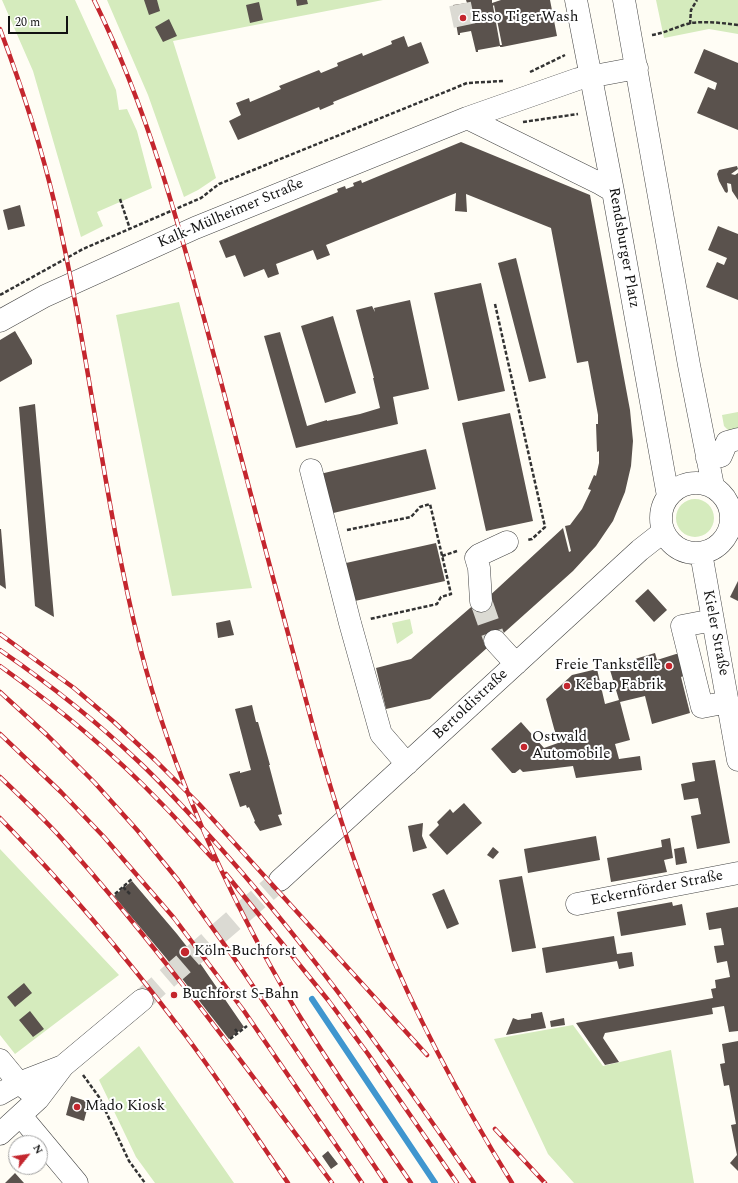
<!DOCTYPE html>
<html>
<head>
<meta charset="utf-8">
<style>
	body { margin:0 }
	#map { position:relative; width:738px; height:1183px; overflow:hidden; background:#fffdf5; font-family:Spectral,serif }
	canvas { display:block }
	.north { position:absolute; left:8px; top:1135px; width:40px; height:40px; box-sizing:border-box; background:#fff; border:1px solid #a0a0a0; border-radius:50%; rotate:60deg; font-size:11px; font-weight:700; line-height:16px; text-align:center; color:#111 }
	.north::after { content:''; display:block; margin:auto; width:14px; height:18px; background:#c4262e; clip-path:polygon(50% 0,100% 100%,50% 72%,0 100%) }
	.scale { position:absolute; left:8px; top:16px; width:60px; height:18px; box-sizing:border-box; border:2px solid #111; border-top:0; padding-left:5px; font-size:12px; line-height:14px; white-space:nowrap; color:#111; -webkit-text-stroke:3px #fff; paint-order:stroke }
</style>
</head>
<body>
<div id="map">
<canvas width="738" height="1183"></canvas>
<div class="north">N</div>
<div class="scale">20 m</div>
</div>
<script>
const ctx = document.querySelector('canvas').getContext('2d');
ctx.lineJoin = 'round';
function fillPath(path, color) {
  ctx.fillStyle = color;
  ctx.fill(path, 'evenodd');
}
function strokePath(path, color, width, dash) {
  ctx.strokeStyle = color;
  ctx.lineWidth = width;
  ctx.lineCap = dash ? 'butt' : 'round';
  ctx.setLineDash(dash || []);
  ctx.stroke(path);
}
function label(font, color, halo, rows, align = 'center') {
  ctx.font = font + ' Spectral,serif';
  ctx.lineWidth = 4;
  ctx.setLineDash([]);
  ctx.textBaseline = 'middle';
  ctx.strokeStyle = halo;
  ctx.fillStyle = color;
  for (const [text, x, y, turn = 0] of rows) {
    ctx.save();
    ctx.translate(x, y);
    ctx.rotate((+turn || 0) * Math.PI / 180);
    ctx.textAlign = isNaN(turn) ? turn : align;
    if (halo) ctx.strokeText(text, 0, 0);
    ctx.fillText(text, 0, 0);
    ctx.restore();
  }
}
fillPath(new Path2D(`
	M2,0H75L116,90L119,110L127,109L137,131L152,188L97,212L103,226L81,237L33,71Z
	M107,0H383L173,41L216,178L198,190L184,197L148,95Z
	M656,0H738V34L709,29L664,38Z
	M179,302L252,588L172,596L116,315Z
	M738,412V432L729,431L724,426L722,415Z
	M676 518a19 19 0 1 1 38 0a19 19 0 1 1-38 0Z
	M410,619L413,633L397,644L392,623Z
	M0,849L119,975L15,1054L0,1035Z
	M573,1025L603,1066L671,1050L694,1183H574L548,1154L494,1039Z
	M139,1046L234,1183H155L136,1157L99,1080Z`), '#d5ebbd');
strokePath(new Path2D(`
	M312,999L435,1183`), '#3f96cf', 6);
fillPath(new Path2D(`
	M144,0H157L160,11L149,15Z
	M296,0H307L308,4L297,6Z
	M466,0H492V3L501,0H550L557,36L502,47H500V46L478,50V52H476L471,31L460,33V35H458L453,5L467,3ZM494,5L502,45H500L493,6Z
	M259,2L263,20L250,23L246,5Z
	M169,19L177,36L163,42L155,27Z
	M404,36L408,47L421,42L429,63L333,102L334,104L320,110L319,107L238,140L229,121L241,115L236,103L249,98L250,102L281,89L279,86L319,70L321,73L338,66L337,63L362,53L363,56L392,44L391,41Z
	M704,49L738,63V130L697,113L708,87L715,90L717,83L694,73Z
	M461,142L590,195L630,410L633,441L631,466L625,492L613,521L596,546L573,571L430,699L386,709L376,668L411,659L477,602L486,599L563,528L569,552L571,551L565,526L570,525L582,509L591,490L588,489L594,475L596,476L599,463V451L597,452L596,424H598V415L588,361L577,363L551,228L466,194L467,212L455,211L456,193L326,245L330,255L317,260L313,250L276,264L279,274L268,278L264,269L244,277L235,255L226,258L219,241L338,192L337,189L345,186L346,189L354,186L353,183L361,180L362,183Z
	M737,166L738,169L731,174L735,175L738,173V200L732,191L731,184L727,183L728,191L727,193L725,192L719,181L717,174L719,170Z
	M20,205L25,226L8,230L3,210Z
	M718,226L738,234V300L706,287L717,262L724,265L727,258L708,250Z
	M516,258L546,378L529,382L498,263Z
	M481,283L505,391L458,401L434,293Z
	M410,300L429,389L393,397L398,424L296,448L264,336L280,332L307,426L327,420V421L360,414L380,408L373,378H374L356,310L372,306L375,312L374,308Z
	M333,316L356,393L325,403L301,326Z
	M15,331L32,360V364L0,382V340Z
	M35,404L54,617L35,606L19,407Z
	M510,413L533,521L486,531L462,423Z
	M426,449L436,489L329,514L320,474Z
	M0,529H1L6,589L0,585Z
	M436,543L445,581L355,601L346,563Z
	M738,581V601L730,597Z
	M648,589L667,610L654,622L635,601Z
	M230,620L234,635L218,638L216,623Z
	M655,653L657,660L676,654H684L688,674L681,677L690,713L652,724L645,696L620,702L630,740L615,744L619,759L640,756L642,770L576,778L573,766L523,772L520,769L515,773H512L491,749L521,722L544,748L558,743L546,699L572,675L597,669L605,704L619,700L610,670L636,663L635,659Z
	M252,705L256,722H258L270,765H269L282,814L278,815L282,825L260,831L254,822L255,821L249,807L247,808L246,805L240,807L229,774L240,771V773L251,770L235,709Z
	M715,760L730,843L697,849L691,816L701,814L698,798L684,800L681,784L695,781L692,763Z
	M464,803L482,823L447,855L429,835L439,825L437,822L450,809L453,813Z
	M423,823L422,836L427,848L413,852L408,826Z
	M596,836L600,860L528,873L524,849Z
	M670,838L673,858L664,860L667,872L611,882L607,858L662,847L661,840Z
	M493,847L499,852L493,859L487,855Z
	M684,847L687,863L676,865L674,849Z
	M522,876L536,948L512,952L499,880Z
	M132,881L177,934L202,966L244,1027L229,1039L166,958L114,896Z
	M444,889L459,924L447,929L432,894Z
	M672,902L673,906L682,904L686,925L621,936L617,912Z
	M738,907V1031L729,1032L724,1006L712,1008L713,1014L605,1033L603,1038L619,1062L605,1065L576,1023L713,998L711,989L716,988L715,980L730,977L727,961L717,963L714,946L724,945L721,928L709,930L706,913Z
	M614,936L617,954L632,952L634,966L619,969L617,961L546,973L542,948Z
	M24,983L32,993L15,1007L7,997Z
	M30,1011L44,1029L33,1037L19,1020Z
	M542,1012L546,1028L506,1035L513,1018L518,1020L531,1018V1014Z
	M564,1018L565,1025L551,1027L550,1021Z
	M738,1041V1171L730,1163L737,1155L731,1125L736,1124L729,1085L724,1086L720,1064L725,1063L722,1044Z
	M71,1096L89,1102L84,1121L66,1115Z
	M328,1151L338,1164L331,1169L322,1156Z
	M15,1173L24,1183H5Z`), '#5a524d');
strokePath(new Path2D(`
	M460,4L466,32
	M481,601L495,641
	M142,1000L280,880`), '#dbdad3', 22, [22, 11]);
const minor = new Path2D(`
	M576,0L613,191L668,496
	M624,0L689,365L713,486
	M467,118L601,184L613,191
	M0,321L45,296L195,228L467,118L578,79L637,68
	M707,458L721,456L727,442L738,439
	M311,470L350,623L381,734L407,764
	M661 518a35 35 0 1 1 70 0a35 35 0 1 1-70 0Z
	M701,553L738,760
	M481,601L479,568L476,558L479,555L507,542
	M713,620L682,626L702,707L728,702
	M495,641L516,664
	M280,880L640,550L663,532
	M577,904L738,873
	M0,1060L19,1083L29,1091
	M0,1094L19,1083L63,1066
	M21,1116L77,1183
	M0,1134L38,1099L63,1066L142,1000`);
strokePath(minor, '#444', 23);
strokePath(new Path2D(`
	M690,24L691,10L697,0
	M652,35C665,33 678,26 691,23C707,21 722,23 738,25
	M530,72L565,55
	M523,122L578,114
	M120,199L130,229
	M0,295L83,249L201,198L219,184L467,83L503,81
	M495,304L545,527L532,539L527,540
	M347,530L411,517L420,507L430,504L451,594L441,597L437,604L370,619
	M442,556L457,551
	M123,887L130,894
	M115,894L133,878
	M235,1029L238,1033
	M230,1039L247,1026
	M83,1075L99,1097L129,1161L145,1183`), '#333', 2.5, [4, 2]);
strokePath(minor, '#fff', 22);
const rail = new Path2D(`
	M94,0C151,115 183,240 216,363C248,485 281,608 314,730C333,798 354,865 381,931C417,1019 462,1102 512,1183
	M0,29C21,85 40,142 54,201C89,348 103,500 140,647C173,776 229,898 297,1012C333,1070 372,1126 411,1183
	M0,634L74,688L114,722L155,760L199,804L427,1055
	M0,650C48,683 95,720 138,761C168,789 196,821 224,852C316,956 396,1069 474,1183
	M0,666C56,706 111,751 159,801C178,820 195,840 213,859
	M0,692L47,735L94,782L138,831L178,880L234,958L386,1183
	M0,734L61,792L104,837L174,918L244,1011L362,1183
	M0,777C21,797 42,817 62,839C159,948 245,1066 332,1183
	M0,818C64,884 124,954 179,1027C218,1077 252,1131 288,1183
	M226,874L328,1000L368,1054L457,1183
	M495,1129L545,1183`);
strokePath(rail, '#c4262e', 4.5);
strokePath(rail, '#fff', 3, [9]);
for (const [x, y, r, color] of [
	[463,18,4,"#c4262e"],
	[669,666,4,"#c4262e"],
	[567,686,4,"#c4262e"],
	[524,747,4,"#c4262e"],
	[185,952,5,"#c4262e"],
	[174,995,4,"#c4262e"],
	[77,1107,4,"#c4262e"]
]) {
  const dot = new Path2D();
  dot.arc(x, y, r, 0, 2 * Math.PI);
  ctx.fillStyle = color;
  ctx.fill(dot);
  strokePath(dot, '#fff', 1.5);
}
label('15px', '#111', '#fff', [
	["Esso TigerWash",471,18],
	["Freie Tankstelle",661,666,"right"],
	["Kebap Fabrik",575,686],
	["Ostwald",532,738],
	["Automobile",532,755],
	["Köln-Buchforst",194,952],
	["Buchforst S-Bahn",182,995],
	["Mado Kiosk",85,1107]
], 'left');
label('15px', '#111', '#fff', [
	["Kalk-Mülheimer Straße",231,214,-23],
	["Rendsburger Platz",623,248,80],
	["Kieler Straße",715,633,79],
	["Bertoldistraße",471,705,-43],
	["Eckernförder Straße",657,889,-11]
]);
</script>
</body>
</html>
